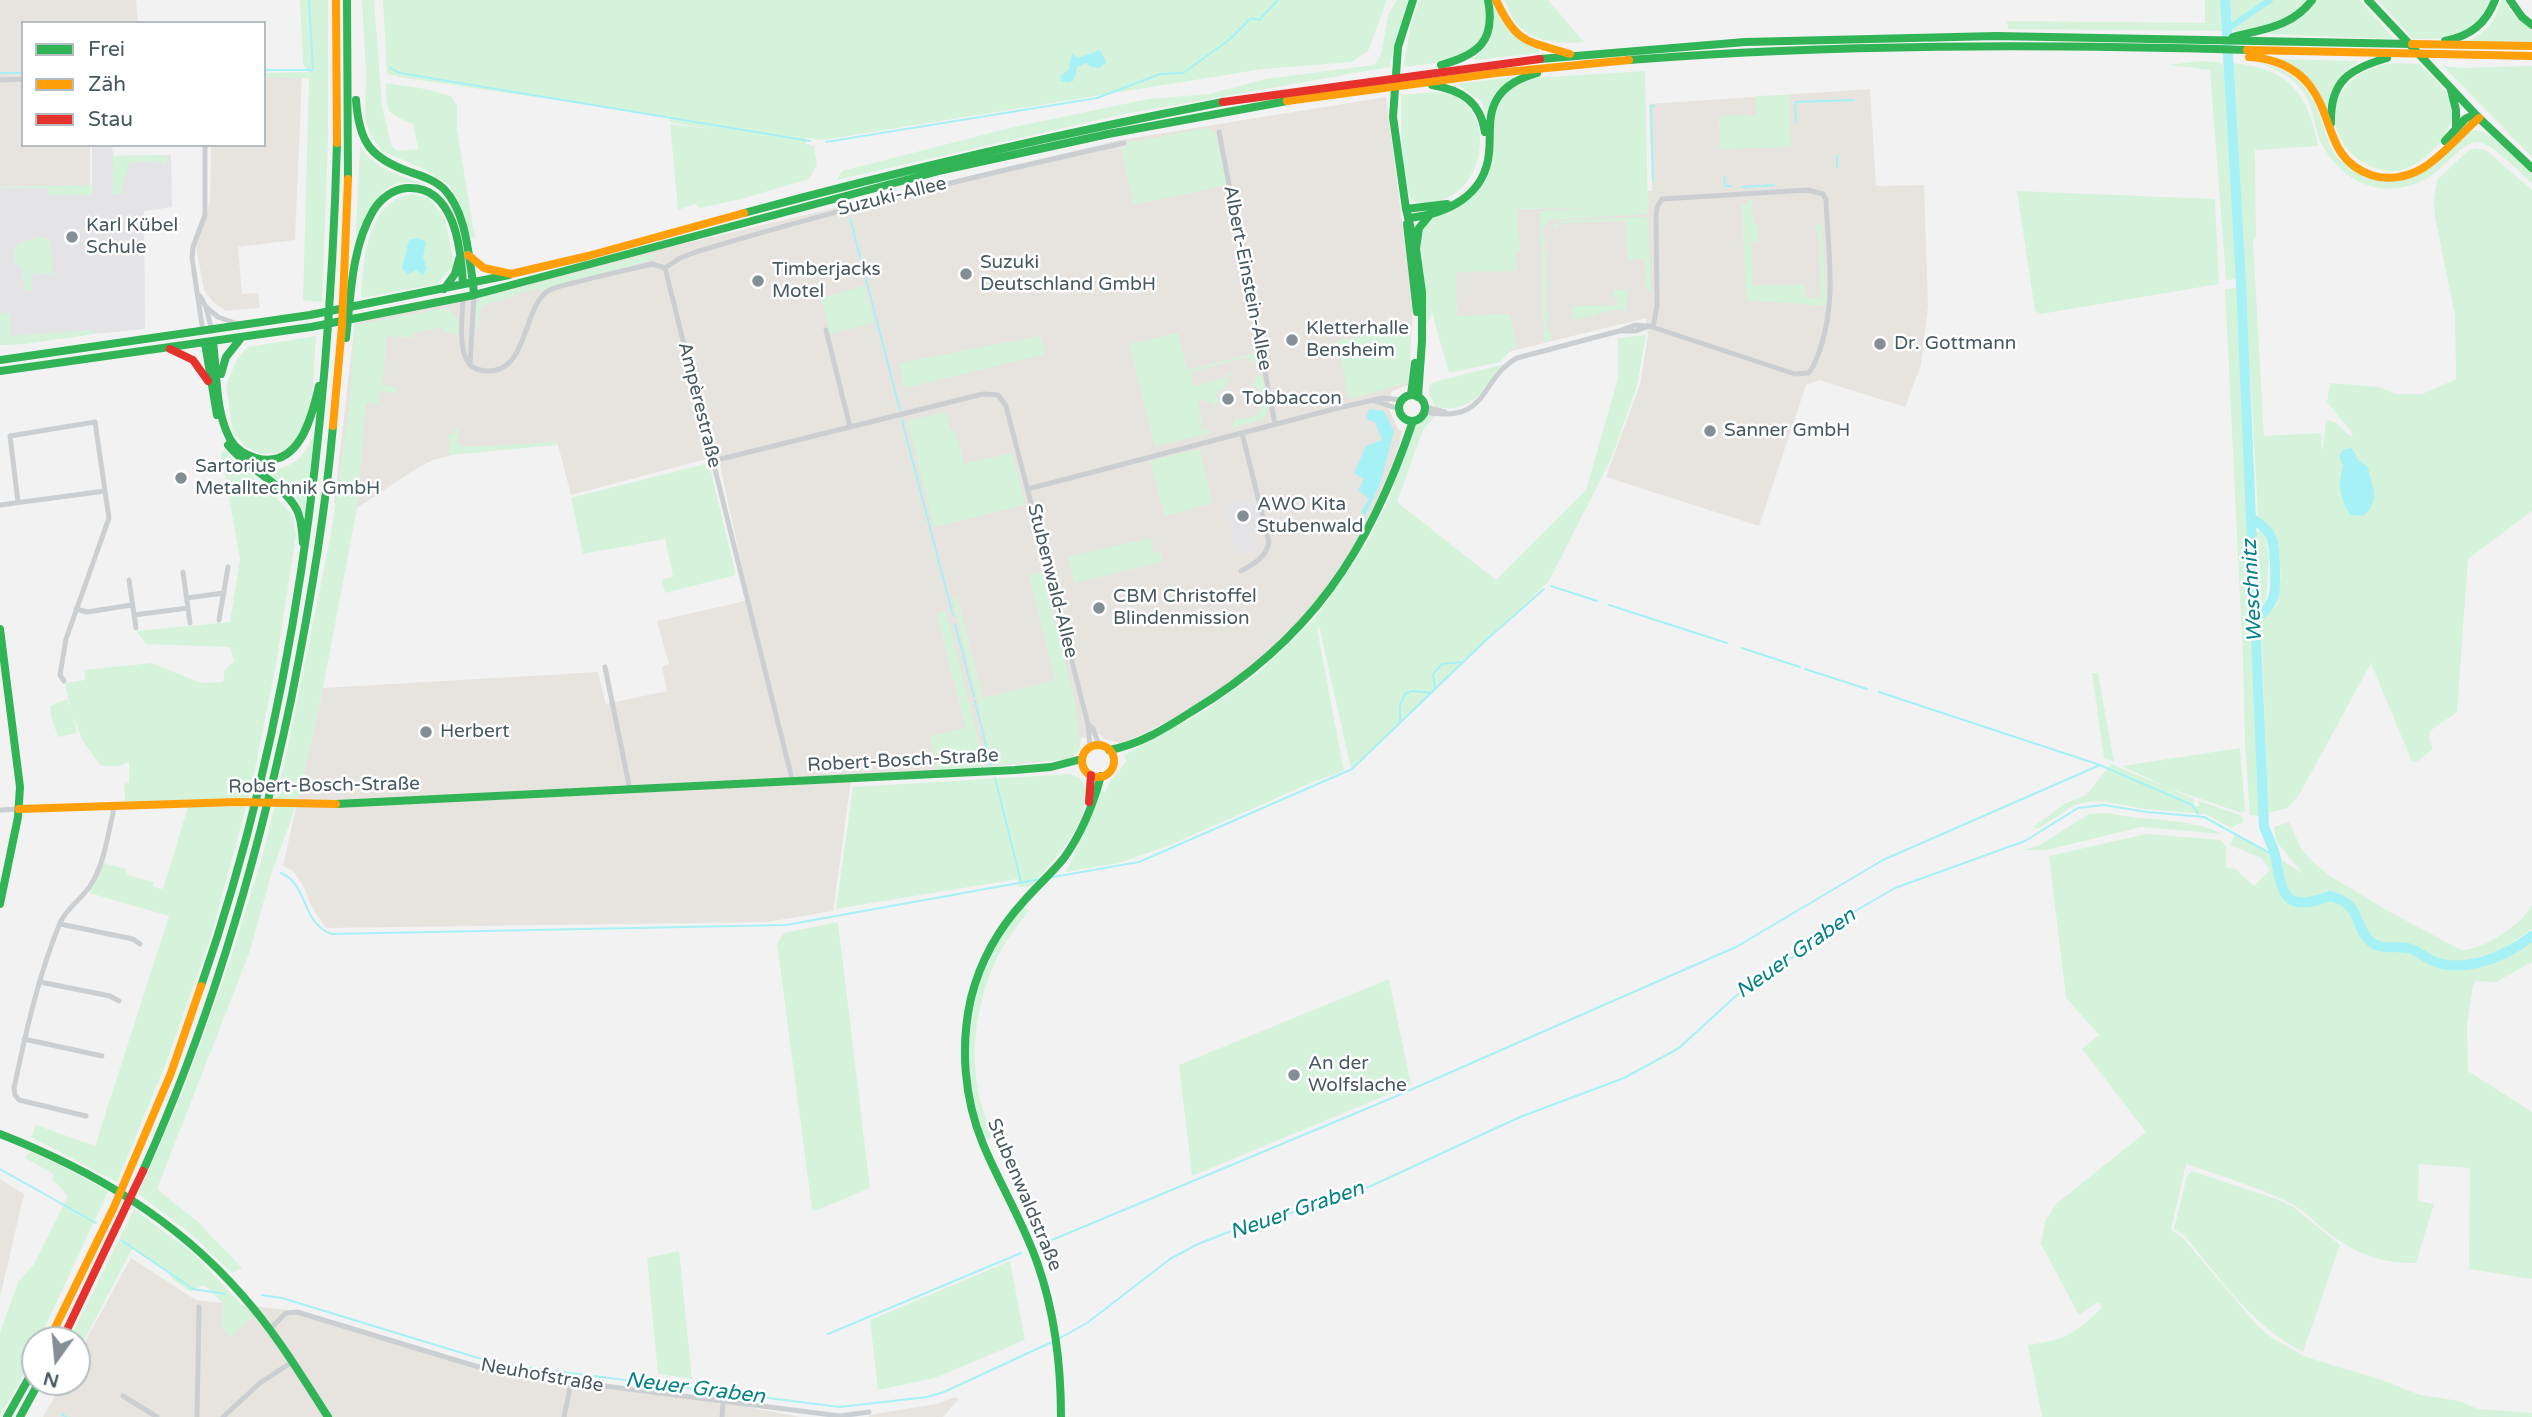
<!DOCTYPE html>
<html>
<head>
<meta charset="utf-8">
<style>
	body { margin:0 }
	#map { position:relative; width:2532px; height:1417px; overflow:hidden; background:#f3f2f2; font-family:"Varela Round",sans-serif }
	canvas { display:block }
	.legend { position:absolute; left:21px; top:21px; width:245px; height:126px; box-sizing:border-box; background:#fff; border:2px solid #b5bdc0; margin:0; padding:9px 12px; list-style:none; font-size:21px; color:#475961 }
	.legend li { display:flex; align-items:center; gap:14px; height:35px }
	.legend b { width:35px; border:2px solid #b5bdc0 }
	.north { position:absolute; left:21px; top:1326px; width:70px; height:70px; box-sizing:border-box; background:#fff; border:2px solid #b5bdc0; border-radius:50%; rotate:195deg; font-size:19px; font-weight:700; line-height:28px; text-align:center; color:#475961 }
	.north::after { content:''; display:block; margin:auto; width:24px; height:32px; background:#838f94; clip-path:polygon(50% 0,100% 100%,50% 72%,0 100%) }
</style>
</head>
<body>
<div id="map">
<canvas width="2532" height="1417"></canvas>
<ul class="legend">
<li><b style="height:9px;background:#30b455"></b>Frei</li>
<li><b style="height:9px;background:#ff9f0a"></b>Zäh</li>
<li><b style="height:9px;background:#e5322d"></b>Stau</li>
</ul>
<div class="north">N</div>
</div>
<script>
const ctx = document.querySelector('canvas').getContext('2d');
ctx.lineJoin = 'round';
function fillPath(path, color) {
  ctx.fillStyle = color;
  ctx.fill(path, 'evenodd');
}
function strokePath(path, color, width, dash) {
  ctx.strokeStyle = color;
  ctx.lineWidth = width;
  ctx.lineCap = dash ? 'butt' : 'round';
  ctx.setLineDash(dash || []);
  ctx.stroke(path);
}
function label(font, color, halo, rows, align = 'center') {
  ctx.font = font + ' "Varela Round",sans-serif';
  ctx.lineWidth = 5;
  ctx.setLineDash([]);
  ctx.textBaseline = 'middle';
  ctx.strokeStyle = halo;
  ctx.fillStyle = color;
  for (const [text, x, y, turn = 0] of rows) {
    ctx.save();
    ctx.translate(x, y);
    ctx.rotate((+turn || 0) * Math.PI / 180);
    ctx.textAlign = isNaN(turn) ? turn : align;
    if (halo) ctx.strokeText(text, 0, 0);
    ctx.fillText(text, 0, 0);
    ctx.restore();
  }
}
fillPath(new Path2D(`
	M0,0H136L138,23H23V145H90V185L0,187Z
	M264,74H302L295,240L238,247L242,294L258,293L260,308L226,311L213,302L204,290L196,247L210,202L211,145H264Z
	M1870,89L1876,186L1924,185L1928,306L1921,365L1905,407L1819,380L1806,385L1759,526L1606,477L1640,384L1648,335L1646,318L1447,367L1427,253L1516,209L1648,206L1647,191H1652L1649,104Z
	M1386,97L1413,309L1408,385L1391,392L1389,409L1398,429L1402,431L1399,445L1384,493L1369,524L1338,577L1296,627L1236,682L1198,707L1119,745L1118,742L1104,739L1100,734L1081,738L1079,750L1071,759L851,780L833,911L767,922L326,928L312,907L302,883L292,870L283,866L323,688L598,672L606,704L667,691L662,667L669,664L657,621L749,600L718,456L571,495L558,445L461,453L433,460L414,470L357,508L334,503L355,322L1120,140Z
	M0,1179L24,1194L0,1297Z
	M131,1258L196,1300L289,1310L495,1375L728,1403L800,1417H43L63,1382H77V1356Z
	M955,1397L958,1400L943,1417H869L868,1415L936,1404Z`), '#e7e4e0');
fillPath(new Path2D(`
	M92,145H112L113,156L171,155L172,207L144,211L145,329L93,334L24,344L0,345V187L92,185Z
	M1254,497L1261,526L1254,529L1260,549L1237,555L1224,505Z`), '#e4e3e5');
fillPath(new Path2D(`
	M300,0H328V141L322,302L303,300L309,78L264,77V73L309,72L303,64Z
	M362,0H374L382,105L391,145L398,151L418,149L413,124C386,113 386,112 386,83L426,89L451,96L457,106V129L475,239L469,237L457,199L449,185L422,168L382,151L370,134L365,119L366,73Z
	M383,0H1387L1368,51L1352,62L1263,69L823,140L806,138V144L814,146L817,164L809,179L741,199L700,208L695,204L678,210L670,124L711,129L670,122V117L399,77L387,74Z
	M1397,0H1408L1389,67L1120,115L837,180L842,171L1014,127L1148,99L1209,94L1265,79L1374,65L1381,55L1388,15Z
	M1420,0H1484C1502,56 1443,63 1403,67L1411,25Z
	M1490,0L1539,50V53L1476,60L1474,58L1487,45Z
	M1504,0H1548L1584,42C1558,44 1531,43 1514,20C1510,14 1508,6 1504,0Z
	M2205,0H2220L2221,31L2008,29L2007,21L2205,23Z
	M2227,0H2306C2291,25 2263,27 2237,32L2230,30Z
	M2315,0H2360L2394,39L2266,34L2287,26Z
	M2378,0H2491C2476,39 2450,39 2413,39Z
	M2501,0H2505L2509,9L2532,31V42L2463,43C2484,35 2496,22 2501,0Z
	M2274,59L2359,61L2348,70L2326,108C2315,78 2300,74 2274,59Z
	M2200,61L2217,62L2225,66L2237,279L2226,280L2210,70L2168,65Z
	M2258,62C2300,71 2313,92 2325,132C2328,141 2333,155 2341,161C2351,168 2385,176 2399,181L2472,130C2491,129 2518,161 2532,173V183C2519,172 2497,148 2482,143C2465,137 2441,172 2426,179C2411,187 2392,191 2374,187C2349,182 2327,160 2318,135C2313,120 2312,103 2302,90C2292,76 2273,69 2258,62Z
	M2233,63C2289,68 2308,93 2318,146L2255,150L2256,237L2253,242L2264,436L2321,433L2322,452L2326,421L2328,420L2336,423L2351,437L2353,434L2327,402L2330,383L2379,387L2396,394H2422L2456,379L2455,315L2435,217L2434,199L2437,180L2469,150L2477,148L2487,151L2532,190V511L2468,559L2457,712L2430,731L2429,739L2433,749L2418,761L2412,762L2371,663L2299,795L2288,808L2268,813L2261,618L2276,606L2281,576L2275,534L2258,515Z
	M2393,63L2419,64C2429,74 2444,86 2450,100C2462,129 2422,170 2394,171C2359,173 2323,133 2338,100C2349,76 2369,67 2393,63Z
	M2443,66L2463,68L2532,66V157Z
	M1645,71L1648,214L1548,220V224L1543,227L1544,238L1549,240L1544,242L1545,254L1549,255L1545,256V269L1549,270L1545,272L1546,284L1550,285L1546,287V299L1550,300L1546,302L1547,314L1551,315L1547,317V330H1551V341L1544,342L1540,211L1596,208L1517,209L1520,251H1516L1517,271L1456,272L1457,316L1510,314L1517,347L1510,348V351L1500,362L1449,373L1431,309V316L1426,324L1420,255L1422,230L1430,219L1476,193L1496,112L1499,103L1509,90L1533,78Z
	M1513,77L1492,97L1487,117L1481,101L1457,84Z
	M1437,92C1444,93 1452,94 1458,98C1498,123 1481,199 1429,203C1424,203 1417,205 1413,200C1400,186 1401,115 1401,95Z
	M1789,95L1791,147L1720,149L1719,116L1756,115L1755,96Z
	M1206,128L1213,130L1216,135L1227,185L1134,205L1121,147L1127,146L1128,143Z
	M360,146C376,171 401,175 427,185C418,184 407,181 399,183C370,189 363,228 355,252Z
	M167,155L166,164L160,161L130,163L122,187L123,194L112,193L113,156Z
	M93,185V195H48L47,188H0V187Z
	M2017,191L2215,199L2219,284L2041,314L2035,311Z
	M413,194L429,198L445,219L453,258L452,267L437,284L361,298C364,261 366,200 413,194Z
	M1748,200H1752L1753,224H1757L1758,241L1751,242L1753,285H1805V298H1821L1818,229H1814V226L1822,224L1826,306L1746,300L1742,204H1748Z
	M1648,217L1651,291H1648L1643,284L1646,283L1644,259H1627L1626,221L1558,223V227H1553L1555,223L1569,220Z
	M41,237L51,240L52,274L32,273L31,290H25L22,268L15,262L14,253L18,243Z
	M655,253V259L539,291L538,289L514,294L513,297L481,306L477,333L476,331L475,307L480,298Z
	M863,286L874,323L830,334L821,298Z
	M2239,288L2261,816L2250,815L2245,746L2243,658L2225,289Z
	M1613,290H1628L1626,311L1623,312L1622,308L1610,311V315L1607,311L1595,315V319L1592,315L1582,318L1583,322L1580,318L1572,320V306L1617,305V298H1614Z
	M441,309C456,310 460,321 459,334L444,332L442,327L414,333V338L387,336L382,385L397,387L396,393L380,391L378,403L405,407L366,403L357,508L323,688L298,800L271,875L250,951L157,1189L198,1222L242,1268L232,1273L190,1233L138,1194L184,1089L231,958L265,847L287,751L331,534L349,410L355,325Z
	M0,313H9L11,336L93,330L94,334L24,344L0,345Z
	M1410,327V367L1407,383L1349,399L1337,341Z
	M1178,333L1187,370L1258,352L1259,359L1251,362L1249,357L1191,372L1194,386L1228,377V373L1232,372L1223,391L1219,390L1215,397L1219,400L1215,408L1214,405L1206,401L1205,403L1202,399L1198,400L1204,430H1209L1210,433L1204,435L1195,402L1202,435L1155,446L1129,344Z
	M1646,335L1637,386L1612,457L1549,581L1351,769L1319,626L1317,629L1344,771L1311,783L1170,845L1119,863L1066,872L1091,817L1099,788L1105,793L1110,781L1127,761L1124,755L1204,711L1258,673L1314,619L1364,548L1389,499L1415,425L1429,416H1435L1423,430L1397,502L1496,580L1586,490L1618,378V338Z
	M316,336L313,387L309,418L294,444L278,453L260,454L246,447L233,433L226,385L237,359L248,347Z
	M1040,336L1045,354L905,388L899,363Z
	M1505,364C1487,389 1471,414 1436,407L1429,395V386L1434,382Z
	M1262,375C1271,420 1277,416 1232,428L1236,417L1238,420L1258,416L1257,411L1261,410L1257,385L1252,386L1257,376Z
	M945,412L950,429L956,433L964,464L1012,453L1025,505L934,527L908,421Z
	M457,426L459,427L457,443L464,447L558,442V445L449,455V433L453,435Z
	M315,433L304,516L296,496L263,471C294,468 302,460 315,433Z
	M1200,449L1212,503L1165,516L1150,461Z
	M226,450L230,457L271,492L292,515L296,535L277,659L249,799L125,802L124,784L129,782V762L120,766H101L82,740L73,715L77,733L58,737L51,716L50,706L67,699L71,710L65,683L85,680L84,670L152,663L201,683L223,682L225,670L234,661L230,647L146,644L136,631L230,622L240,559L221,453Z
	M709,463L736,575L665,593L662,580L673,576L665,539L583,554L571,498Z
	M2259,530L2265,535L2269,558L2266,602L2259,603L2255,534Z
	M1150,538L1154,553L1160,552L1162,562L1074,583L1068,557Z
	M1042,572L1075,702L1080,747L1071,759L993,765L953,599L957,597L983,698L1055,680L1029,574Z
	M946,611L985,767L938,770L930,736L966,728L937,614Z
	M2092,673H2098L2114,762L2104,758Z
	M2240,748L2245,810L2242,813L2168,788L2122,766Z
	M2111,764L2194,799V806H2199V801L2240,815L2244,821L2231,828L2205,814L2145,809L2100,801L2080,803L2071,807L2038,829L2033,827L2064,804L2086,795Z
	M1070,774L1082,779L1084,787L1088,788C1083,832 1058,855 1031,886L1018,887L1017,879L836,909L853,787Z
	M188,807H246L211,936L167,1061L117,1182L31,1137L36,1125L95,1146L169,916L89,893L103,863L126,869L127,875L154,882L153,887L163,889Z
	M2109,813C2147,822 2188,817 2223,834L2141,827L2047,850H2023L2040,845L2089,814Z
	M2289,822L2302,850L2315,864L2332,877L2390,912L2461,950C2483,951 2522,924 2532,905V929L2502,950L2462,962L2461,968C2487,966 2511,955 2532,939V962L2496,982L2476,981L2473,985L2467,1024L2468,1071L2532,1112V1279L2469,1269L2470,1168L2419,1164L2418,1201L2434,1204L2416,1263C2379,1264 2350,1251 2322,1228C2313,1220 2303,1210 2292,1204C2258,1187 2222,1176 2186,1164L2171,1230L2183,1238L2256,1324L2269,1336L2306,1357L2382,1380L2420,1395L2460,1401L2478,1409L2532,1413V1417H2042L2028,1345C2065,1340 2075,1334 2102,1307L2098,1302L2079,1315L2041,1244L2045,1222L2056,1204L2146,1132L2082,1049L2099,1035L2066,998L2049,856L2146,834L2221,840L2226,847V867L2237,870L2254,886L2270,870L2261,858L2230,845L2235,834L2274,857L2276,871L2282,860L2302,873L2276,841L2274,827Z
	M1023,907L1029,910C1019,924 1007,938 999,954C978,996 970,1045 978,1091C981,1106 988,1122 992,1137L988,1139L984,1137C956,1056 965,973 1023,907Z
	M838,922L870,1188L815,1211L812,1209L777,944L784,933Z
	M1389,979L1411,1085L1192,1176L1179,1065Z
	M30,1152L62,1166L108,1192L39,1340H35C35,1361 11,1397 0,1415V1333L18,1282L34,1264L68,1196L53,1180V1174L25,1158Z
	M2192,1171L2276,1199L2292,1206L2340,1245L2303,1352C2250,1324 2223,1282 2185,1236L2174,1229L2187,1176Z
	M134,1209L194,1254L253,1317L230,1337L222,1327L223,1304L209,1289L203,1285L191,1292L172,1279L170,1273L132,1249L77,1354V1340H69Z
	M679,1251L692,1379L658,1374L647,1258Z
	M1010,1261L1025,1340L935,1378L878,1390L870,1320Z`), '#d5f3db');
fillPath(new Path2D(`
	M1100,50L1106,62L1100,68L1091,67L1086,63L1077,67L1074,80L1069,83L1061,81V76L1069,69L1072,54L1078,58Z
	M418,238L426,242L423,257L427,269L423,275L416,270L408,274L402,268L409,240Z
	M1370,409L1384,411L1394,431L1380,484L1365,516L1361,512L1369,499L1358,490L1364,479L1354,473L1366,446L1382,440L1375,422L1368,420L1366,416Z
	M2352,448L2358,460L2368,467C2372,489 2382,499 2363,516L2350,515C2341,498 2337,486 2343,466L2339,456L2344,449Z`), '#a6f1f5');
strokePath(new Path2D(`
	M390,68L400,73L810,141
	M264,70H313L309,0
	M0,73H23
	M1796,122L1795,102L1854,100
	M826,142L1097,98L1160,74L1183,73L1229,40L1251,18L1259,20L1278,0
	M1837,155V167
	M1724,176L1725,186H1731
	M1653,181L1651,106H1654
	M1742,187L1774,185
	M850,218L900,410
	M902,420L953,616
	M1551,586L1597,601
	M1609,605L1727,643
	M955,624L974,697
	M1742,648L1800,667
	M1805,669L1867,689
	M1435,688L1433,674L1442,664L1461,662
	M1879,692L2100,765L2192,805L2198,814
	M975,701L991,765
	M1400,723V705L1405,694L1412,691L1432,693
	M995,778L1021,882
	M281,873C309,885 300,921 331,934L786,925L1041,879
	M1053,877L1139,862L1352,769L1484,642L1544,589
	M0,1169L96,1223
	M121,1240L193,1289L225,1294
	M1047,1242L1392,1098L1736,947L1883,860L2100,765
	M262,1295L282,1298L498,1364L840,1407L927,1397L944,1392L1052,1342
	M828,1334L1021,1253
	M1060,1338L1087,1323L1170,1259L1198,1244L1257,1221L1303,1210L1371,1186L1520,1117L1624,1078L1679,1048L1751,982L1813,945L1850,914L1895,888L2025,841L2078,808L2104,805L2147,812L2204,817L2275,856
	M62,1414L66,1417`), '#a6f1f5', 2);
strokePath(new Path2D(`
	M2226,30L2270,0`), '#a6f1f5', 6);
strokePath(new Path2D(`
	M2225,0L2241,283L2264,827C2268,837 2274,848 2276,859C2282,898 2287,912 2330,896C2364,905 2352,925 2371,942C2381,950 2395,946 2407,948C2418,950 2422,956 2431,960C2463,975 2507,956 2532,936
	M2251,518C2259,523 2267,528 2271,537C2275,546 2277,589 2273,598C2270,607 2262,614 2255,619`), '#a6f1f5', 10);
strokePath(new Path2D(`
	M0,80L23,79
	M1219,132L1275,424
	M665,268L680,258L696,252C837,209 980,175 1124,143
	M200,296L206,307L212,331
	M463,297C463,316 454,365 480,370C529,380 521,308 548,291C555,287 565,285 573,283C599,276 626,270 652,264L665,268L793,783
	M206,307L218,317L238,324
	M1649,326L1636,331H1619L1635,325L1649,326L1795,374L1808,373C1815,367 1817,357 1820,349C1837,301 1828,250 1826,200L1823,194L1808,190L1662,199L1657,207L1656,216L1657,306L1653,327
	M826,330L850,427
	M203,332L192,258L193,247L205,215V145
	M470,365L474,295
	M1375,401L1399,409
	M1425,407L1445,412
	M1424,412C1491,424 1478,380 1517,358L1619,331
	M713,461L983,394L998,395L1006,406L1088,724L1090,747
	M1028,489L1334,409L1382,398L1402,400
	M18,502L10,436L95,422L105,491
	M0,505L105,491L109,518L66,639L60,675L64,681
	M1241,571C1254,564 1266,558 1269,542L1242,433
	M183,572L190,623
	M129,580L136,628
	M187,598L224,593
	M76,609L87,612L132,605
	M134,615L188,608
	M219,620L228,567
	M605,667L630,790
	M1088,724L1093,729L1099,745
	M0,810L19,809
	M60,924L133,939L140,944
	M40,982L110,996L119,1001
	M24,1039L102,1056
	M86,1116L19,1100L15,1095L14,1088C26,1032 38,976 60,923C67,907 81,900 90,886C104,865 107,838 113,814V806
	M270,1329L286,1313L297,1312L495,1372L840,1416L869,1412
	M123,1396L157,1417
	M197,1417L199,1307
	M223,1417L260,1383L292,1362
	M564,1417L571,1383
	M722,1417L723,1403`), '#cbcfd1', 5);
strokePath(new Path2D(`
	M347,0L348,179
	M1413,0L1398,47L1393,117L1406,209L1416,249L1422,292V341L1418,397
	M2368,0L2479,118
	M2510,0L2522,17L2532,25
	M2233,37C2263,29 2292,27 2312,0
	M2445,41C2470,36 2486,24 2495,0
	M1540,59L1745,42L1996,36L2412,44
	M1629,60C1835,44 2041,44 2247,50
	M1441,65C1478,55 1496,41 1488,0
	M1432,85C1461,90 1480,101 1485,132
	M2451,90L2456,110V129
	M356,100C359,142 370,158 410,172C422,176 435,180 444,189C466,212 468,252 473,282
	M2479,118L2532,168
	M2331,123C2330,81 2349,69 2387,58
	M2445,141L2465,119L2475,114
	M1406,209L1447,204
	M744,213C903,170 1062,133 1223,102
	M1408,218C1447,214 1485,196 1489,153C1491,134 1487,116 1497,99C1506,84 1521,78 1537,73
	M1407,224L1417,312
	M1416,249L1419,228L1429,216
	M444,289L455,274L459,259
	M474,295L943,170L1108,134L1287,101
	M346,338C351,296 351,249 373,211C380,199 393,189 407,188C455,185 461,249 463,284
	M213,342C217,373 215,411 230,439C235,448 245,455 256,458C299,470 312,417 319,386
	M205,343L217,415
	M0,360L310,315L509,275
	M0,371L311,327L474,295L473,282
	M221,374L226,357L241,338
	M1411,395L1415,363
	M1399 408a13 13 0 1 1 26 0a13 13 0 1 1-26 0Z
	M228,445C248,470 282,482 297,510C302,520 302,532 303,543
	M0,629L20,787L18,817L0,904
	M1109,750C1139,745 1166,728 1191,712C1310,641 1370,550 1413,421
	M336,804L1015,770L1051,767L1082,759
	M201,986C295,715 329,429 337,143
	M0,1134C92,1170 176,1219 242,1295C275,1332 301,1375 328,1417
	M143,1171C211,1021 257,861 291,700C309,610 325,518 333,426
	M7,1417L35,1367
	M20,1417L39,1382
	M1061,1417C1061,1365 1055,1314 1038,1265C1024,1223 1000,1185 983,1144C964,1098 960,1046 971,998C980,962 999,928 1024,901C1037,886 1052,873 1064,858C1082,833 1093,805 1101,776`), '#30b455', 8);
strokePath(new Path2D(`
	M336,0L337,143
	M1496,0C1517,45 1528,41 1570,54
	M2412,44L2532,46
	M2247,50L2532,56
	M2249,57C2272,58 2296,67 2310,86C2335,119 2326,159 2371,175C2388,181 2408,177 2423,168C2444,155 2460,134 2479,118
	M1287,101L1496,73L1629,60
	M468,255L484,268L511,274L588,256L744,213
	M333,426L342,326L348,179
	M1082 761a16 16 0 1 1 32 0a16 16 0 1 1-32 0Z
	M19,809L237,802L336,804
	M49,1340L114,1207L171,1073L201,986`), '#ff9f0a', 8);
strokePath(new Path2D(`
	M1223,102L1540,59
	M170,349L193,360L208,381
	M1089,802L1091,775
	M62,1340L143,1171`), '#e5322d', 8);
for (const [x, y, r, color] of [
	[72,237,7,"#838f94"],
	[966,274,7,"#838f94"],
	[758,281,7,"#838f94"],
	[1292,340,7,"#838f94"],
	[1880,344,7,"#838f94"],
	[1228,399,7,"#838f94"],
	[1710,431,7,"#838f94"],
	[181,478,7,"#838f94"],
	[1243,516,7,"#838f94"],
	[1099,608,7,"#838f94"],
	[426,732,7,"#838f94"],
	[1294,1075,7,"#838f94"]
]) {
  const dot = new Path2D();
  dot.arc(x, y, r, 0, 2 * Math.PI);
  ctx.fillStyle = color;
  ctx.fill(dot);
  strokePath(dot, '#fff', 2.5);
}
label('19px', '#475961', '#fff', [
	["Suzuki-Allee",892,197,-14],
	["Albert-Einstein-Allee",1247,278,79],
	["Ampèrestraße",699,405,76],
	["Stubenwald-Allee",1052,581,76],
	["Robert-Bosch-Straße",903,761,-3],
	["Robert-Bosch-Straße",324,786,-1],
	["Stubenwaldstraße",1024,1195,67],
	["Neuhofstraße",542,1376,10]
]);
label('19px', '#475961', '#fff', [
	["Karl Kübel",86,226],
	["Schule",86,248],
	["Suzuki",980,263],
	["Deutschland GmbH",980,285],
	["Timberjacks",772,270],
	["Motel",772,292],
	["Kletterhalle",1306,329],
	["Bensheim",1306,351],
	["Dr. Gottmann",1894,344],
	["Tobbaccon",1242,399],
	["Sanner GmbH",1724,431],
	["Sartorius",195,467],
	["Metalltechnik GmbH",195,489],
	["AWO Kita",1257,505],
	["Stubenwald",1257,527],
	["CBM Christoffel",1113,597],
	["Blindenmission",1113,619],
	["Herbert",440,732],
	["An der",1308,1064],
	["Wolfslache",1308,1086]
], 'left');
label('italic 21px', '#058287', '#fff', [
	["Weschnitz",2253,591,-93],
	["Neuer Graben",1796,954,-35],
	["Neuer Graben",1297,1211,-19],
	["Neuer Graben",695,1389,7]
]);
</script>
</body>
</html>
